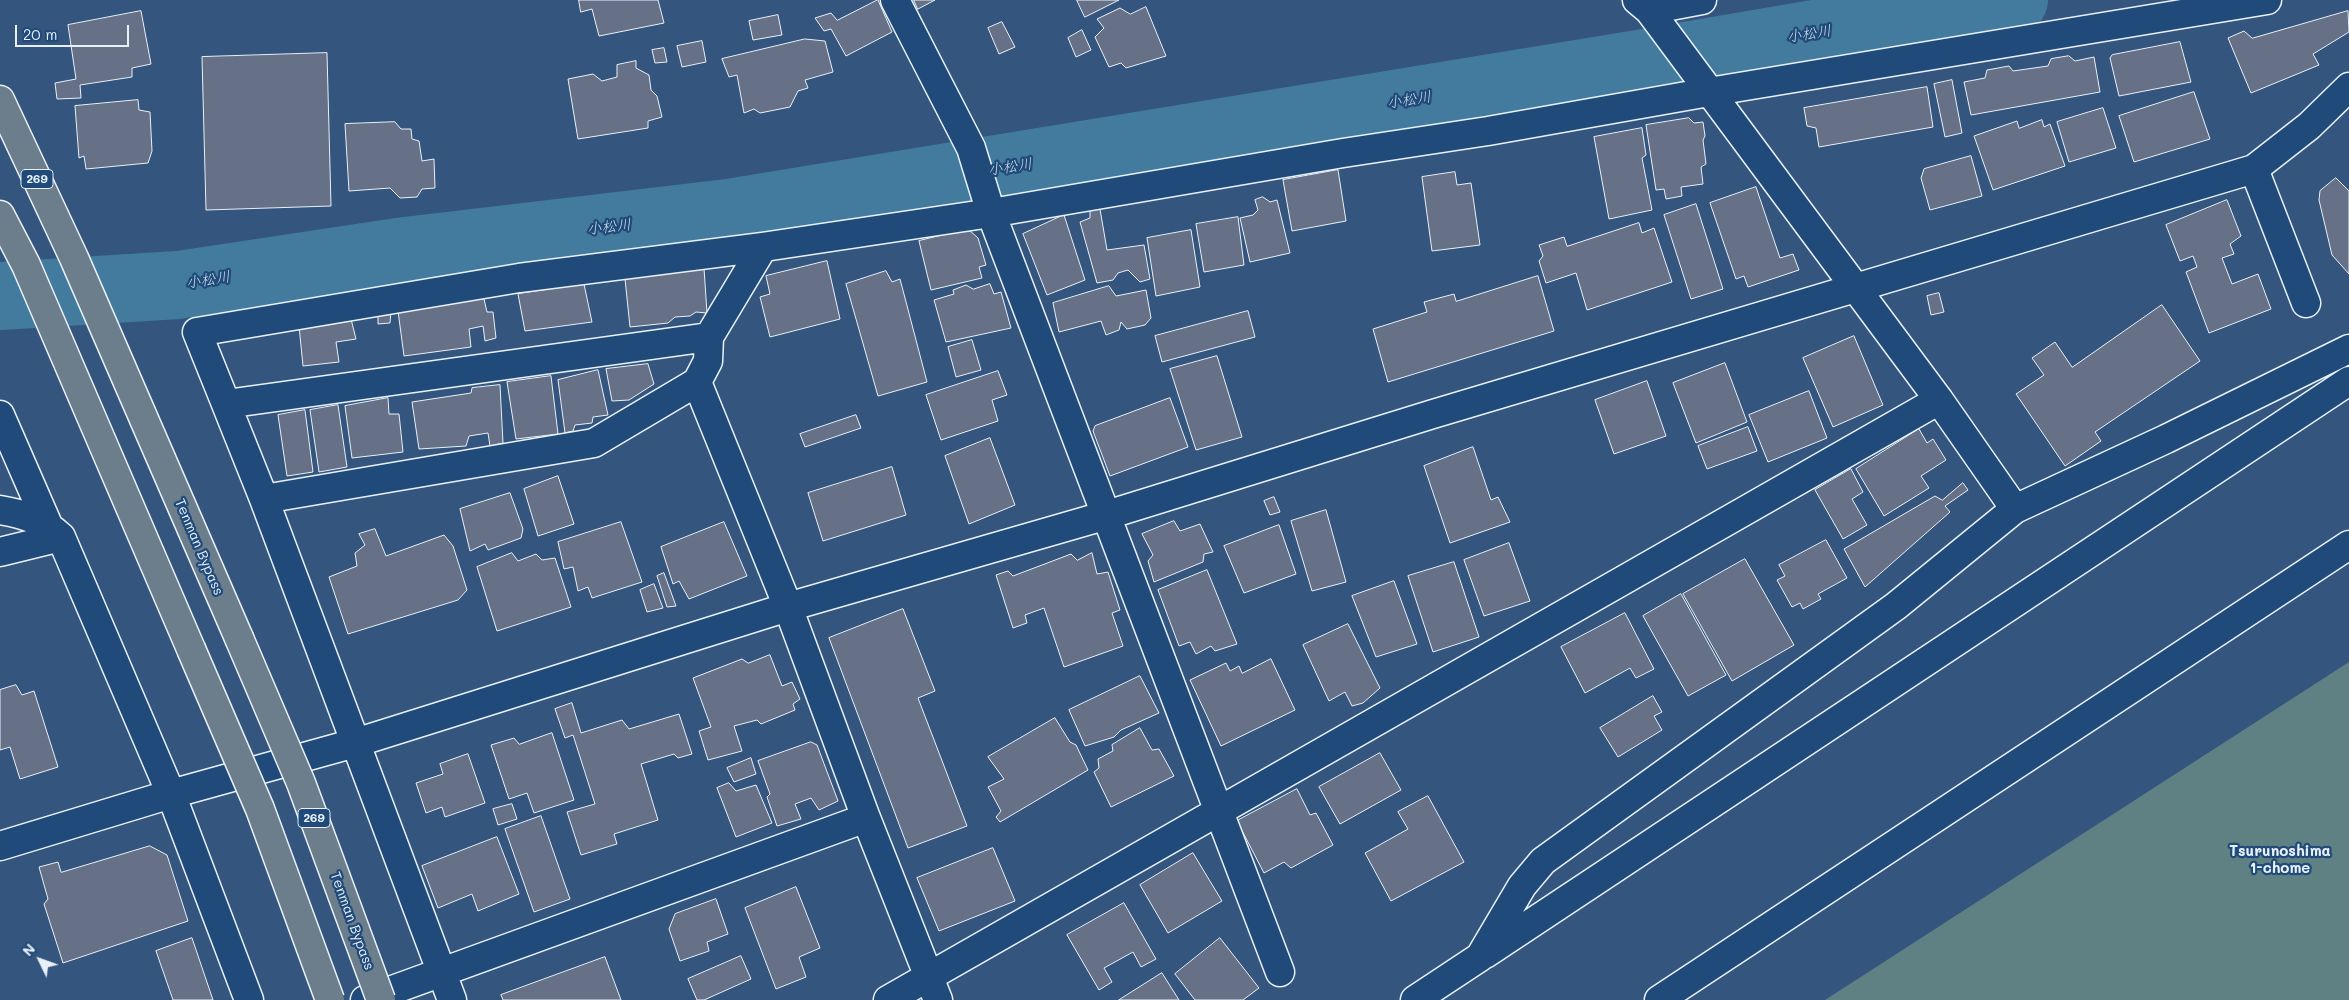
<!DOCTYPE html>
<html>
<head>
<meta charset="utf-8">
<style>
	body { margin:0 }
	#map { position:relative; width:2349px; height:1000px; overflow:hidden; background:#34557e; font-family:Mali,sans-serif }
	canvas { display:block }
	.north { position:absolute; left:15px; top:935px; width:50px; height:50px; -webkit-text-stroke:4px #1f4a7a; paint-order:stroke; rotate:312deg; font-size:14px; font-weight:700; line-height:20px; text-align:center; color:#e8f1f8 }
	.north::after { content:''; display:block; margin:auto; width:18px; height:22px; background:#e8f1f8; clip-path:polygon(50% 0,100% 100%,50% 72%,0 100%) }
	.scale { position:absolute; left:15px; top:25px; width:114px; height:22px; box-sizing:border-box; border:2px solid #e8f1f8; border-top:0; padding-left:6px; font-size:15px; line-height:18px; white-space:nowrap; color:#e8f1f8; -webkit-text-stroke:4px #1f4a7a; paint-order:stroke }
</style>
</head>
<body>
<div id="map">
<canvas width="2349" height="1000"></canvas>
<div class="north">N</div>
<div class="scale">20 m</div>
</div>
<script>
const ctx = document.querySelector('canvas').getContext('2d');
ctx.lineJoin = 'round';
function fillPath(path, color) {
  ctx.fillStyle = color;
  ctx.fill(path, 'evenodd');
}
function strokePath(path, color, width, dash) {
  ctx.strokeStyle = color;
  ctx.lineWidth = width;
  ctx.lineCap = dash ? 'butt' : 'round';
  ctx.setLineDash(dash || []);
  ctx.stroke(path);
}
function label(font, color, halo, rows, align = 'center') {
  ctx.font = font + ' Mali,"Klee One",sans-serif';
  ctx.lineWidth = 4.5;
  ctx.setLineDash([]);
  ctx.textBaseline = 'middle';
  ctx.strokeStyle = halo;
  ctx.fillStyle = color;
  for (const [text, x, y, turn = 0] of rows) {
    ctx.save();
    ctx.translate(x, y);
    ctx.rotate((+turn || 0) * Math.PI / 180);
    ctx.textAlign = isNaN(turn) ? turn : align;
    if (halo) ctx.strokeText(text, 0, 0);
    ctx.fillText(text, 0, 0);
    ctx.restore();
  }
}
fillPath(new Path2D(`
	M2349,662V1000H1825Z`), '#608184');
strokePath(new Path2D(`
	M0,296L178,285L397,252L728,213L1638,64L2014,0`), '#437b9f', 68);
const building = new Path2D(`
	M579,0H658L664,23L599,36L592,9L581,12Z
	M878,0L892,32L846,56L831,29L824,31L815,18L831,13L837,20Z
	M914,0H935L918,9Z
	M1077,0H1119L1085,17Z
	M1146,7L1166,56L1126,68L1121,63L1109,67L1095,37L1104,28L1097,19L1120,8L1130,14Z
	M141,11L151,64L132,68V77L80,85L81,98L57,99L55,83L76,79L68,25Z
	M2348,11L2349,32L2313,54L2319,65L2251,93L2228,38L2244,31L2252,38Z
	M778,15L782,35L753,40L749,21Z
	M1002,22L1015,47L999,54L988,28Z
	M1082,30L1091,50L1076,57L1068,38Z
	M805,39L825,41L833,72L805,80L808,88L798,91L790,107L760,113L754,109L744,113L737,75L729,77L722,59Z
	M702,41L706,62L682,67L677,46Z
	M2180,42L2191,82L2119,96L2110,58L2112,55Z
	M664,48L667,62L655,63L652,50Z
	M327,53L331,206L206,210L202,57Z
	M2069,56L2075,61L2094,57L2100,92L1971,115L1964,82L1985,78L1987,70L2009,66L2013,71L2048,66L2051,59Z
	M636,61V68L649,75L651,90L657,96L662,117L648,121V128L578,139L568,79L593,74L602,81L617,77V65Z
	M1952,80L1962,133L1945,137L1934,84Z
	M1927,87L1933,127L1819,147L1816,128L1807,126L1804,108Z
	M2194,92L2210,139L2134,162L2119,116Z
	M138,100L139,110L150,112L152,151L148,163L86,169L84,156L79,158L75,106Z
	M2103,108L2116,148L2069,162L2057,122Z
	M1689,118L1694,123L1703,122L1705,136L1703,140L1706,164L1701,167L1703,184L1681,187L1682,196L1666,199L1664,189L1656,190L1646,125Z
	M2042,120L2044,127L2050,124L2065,166L1993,190L1974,136L2017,121L2019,128Z
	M395,122L401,129H411L412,139L419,141L422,161L434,159L435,188L422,189L417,197L400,198L390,188L349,191L345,124Z
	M1642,128L1646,155L1642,158L1652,210L1609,219L1594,137Z
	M1971,156L1982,196L1930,210L1921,178L1924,169Z
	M1338,170L1346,221L1292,231L1283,180Z
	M1455,172L1457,185L1471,183L1480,245L1432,251L1422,177Z
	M2336,178L2349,191V274L2332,255L2319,200L2320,191Z
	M1756,187L1780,258L1793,254L1799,270L1748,287L1744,276L1736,279L1710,203Z
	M1263,197L1270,202L1277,200L1290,253L1250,262L1240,218L1253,215L1258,210L1255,200Z
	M2227,200L2241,236L2230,244L2234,254L2222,258L2232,284L2258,274L2271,309L2209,333L2186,272L2197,267L2193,256L2180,261L2166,225Z
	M1696,204L1723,289L1691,299L1664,215Z
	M1100,209L1107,250L1144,245L1150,279L1140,282L1128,270L1118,273L1113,280L1097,283L1080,222L1090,218V211Z
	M1064,215L1085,280L1047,295L1023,234Z
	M1238,217L1244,265L1204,272L1196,224Z
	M1639,223L1642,233L1654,228L1672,282L1587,310L1576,273L1546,283L1539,261L1543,256L1539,245L1564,237L1567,246Z
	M968,229L978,238L986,265L979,267L982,278L931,290L919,241Z
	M1191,230L1200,287L1156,296L1147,238Z
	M827,261L840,319L770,337L760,297L770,294L766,276Z
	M704,268L707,313L696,312L690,316L675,317L668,323L630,327L625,279Z
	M886,271L892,282L900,279L927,382L878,396L846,284Z
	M1538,276L1554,331L1388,382L1373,329L1427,312L1424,302L1454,294L1456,301Z
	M584,284L592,322L525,331L518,294Z
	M990,284L994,294L1001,292L1011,328L946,342L934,300L954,294L953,290L966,285L973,289Z
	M1109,286L1116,296L1146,290L1151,318L1145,325L1127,329L1121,322L1119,330L1106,335L1101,321L1059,332L1053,303Z
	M1939,293L1944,312L1931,315L1927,296Z
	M484,299L487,312H493L496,338L485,341L483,326L469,329L471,347L404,356L398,311Z
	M2162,305L2200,361L2095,432L2101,441L2065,466L2016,394L2044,375L2032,358L2055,342L2072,367Z
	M391,311L390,323L378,324V313Z
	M1248,311L1255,337L1162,362L1155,336Z
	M351,319L356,339L336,342L339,362L303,366L299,326Z
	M1854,336L1883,405L1833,427L1803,358Z
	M972,340L981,370L956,377L948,347Z
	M1217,356L1242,437L1196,450L1170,369Z
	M1725,363L1747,422L1696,443L1673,383Z
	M648,364L654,384L629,400L612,401L606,369Z
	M598,370L608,415L593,417L592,423L575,425L573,431L565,433L558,380Z
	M998,371L1007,395L992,400L998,421L941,440L926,395Z
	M551,376L558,434L516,439L507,382Z
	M1647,381L1666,436L1614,454L1595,400Z
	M500,385L503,443L490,446L488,433L469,436L466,446L419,449L412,402L471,393L472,388Z
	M1809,391L1827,438L1768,462L1749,415Z
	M388,398L389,414H399L403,452L352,458L345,406Z
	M1170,398L1188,447L1110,476L1093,431L1095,426Z
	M338,405L347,467L319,472L310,410Z
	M305,410L313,472L287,476L278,415Z
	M856,415L861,428L805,447L800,434Z
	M1748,427L1757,451L1707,469L1698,446Z
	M1919,429L1927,443L1933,439L1946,460L1921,476L1929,488L1884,516L1856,469Z
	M990,438L1015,505L969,524L945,456Z
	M1473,447L1491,500L1498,497L1510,522L1450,543L1424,466Z
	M892,467L906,515L823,541L808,493Z
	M1851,469L1863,492L1852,499L1867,525L1843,539L1815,490Z
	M558,476L574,524L538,536L524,489Z
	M1963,483L1968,490L1945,506L1950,512L1865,587L1844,549L1935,496L1942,500Z
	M510,493L523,529L521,538L488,550L485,544L470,551L460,509Z
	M1274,497L1280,512L1270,515L1264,501Z
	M1326,510L1346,582L1312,591L1291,521Z
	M1174,521L1180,531L1200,524L1213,552L1204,554L1203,562L1154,582L1148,561L1153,555L1142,534Z
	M621,522L642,582L592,598L588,587L578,591L573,567L564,569L558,542Z
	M724,522L747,576L689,599L679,581L673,584L661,547Z
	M1279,525L1296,574L1244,593L1224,546Z
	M375,529L386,556L444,535L453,546L467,590L458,600L348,634L329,577L357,566L355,553L365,545L359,534Z
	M1826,540L1847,578L1818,594L1821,599L1803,609L1800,603L1792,607L1777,580L1785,576L1779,565Z
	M1509,543L1530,601L1484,616L1464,560Z
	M512,553L518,561L536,554L542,560L555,558L571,607L497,631L477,567Z
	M1092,553L1097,574L1108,572L1120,610L1112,613L1123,646L1064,667L1044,608L1025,615L1027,623L1013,628L996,575L1008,571L1013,576L1071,554L1077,560Z
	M1745,559L1794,645L1732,681L1683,594Z
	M1454,562L1479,637L1433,652L1408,576Z
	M1207,570L1237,644L1215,651L1211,646L1196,654L1190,642L1179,646L1158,590Z
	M664,573L676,606L667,607L657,576Z
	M1394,581L1417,644L1376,657L1352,596Z
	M654,584L663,608L647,612L640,590Z
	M1681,594L1726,675L1688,696L1643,616Z
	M903,609L935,691L918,698L967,826L908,848L829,638Z
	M1625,613L1654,669L1636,678L1630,668L1585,693L1561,647Z
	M1348,624L1380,688L1363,703L1352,706L1345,692L1329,701L1303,645Z
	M770,655L782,686L792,682L800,699L793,704L795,710L761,724L757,720L734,726L742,751L708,760L699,731L711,727L693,678L742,659L748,663Z
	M1271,659L1295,710L1221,746L1190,680L1226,663L1230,671L1239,666L1242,673Z
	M1140,676L1159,713L1121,730L1114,737L1085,746L1069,710Z
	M16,685L22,695L34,691L58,767L20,779L10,747L0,750V690Z
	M1653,696L1662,712L1654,716L1662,730L1618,757L1600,728Z
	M572,703L581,733L622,720L629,729L679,714L692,754L678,758L674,754L641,764L658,820L614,834L617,844L581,855L567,812L595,804L573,735L565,738L555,709Z
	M1055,718L1070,742L1076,745L1088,770L1000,822L996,817L1001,811L988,787L1004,779L988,757Z
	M1140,728L1152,750L1159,749L1174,776L1111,807L1094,772L1099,768L1098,759L1113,751L1112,745Z
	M552,733L574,800L534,813L527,793L509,799L491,745L514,738L519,744Z
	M811,742L817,745L838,801L819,810L811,798L795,804L801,819L777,826L767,797L770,794L758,761Z
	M1380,753L1401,790L1340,824L1319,787Z
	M468,754L485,803L445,817L442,807L426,813L416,783L443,774L440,764Z
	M751,758L756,774L734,782L727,768Z
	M729,783L736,791L756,785L772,823L736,837L717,788Z
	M1297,789L1310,815L1316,813L1333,845L1291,868L1284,862L1264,873L1237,821Z
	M1428,796L1464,862L1391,901L1365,853L1408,829L1398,812Z
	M512,804L517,819L498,825L493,809Z
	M541,816L570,899L534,912L505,829Z
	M497,837L519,894L478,911L472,894L438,908L422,866Z
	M150,846L167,855L188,921L63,963L44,904L48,899L39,867L58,862L61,872Z
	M993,848L1015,901L939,931L917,878Z
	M1193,853L1222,901L1168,933L1140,885Z
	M796,887L820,948L799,957L806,977L776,989L745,908Z
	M716,899L728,934L707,942L709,951L680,961L669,929L675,914Z
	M1124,903L1156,959L1141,967L1133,952L1104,968L1112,982L1099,990L1067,935Z
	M192,938L213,1000H173L156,951Z
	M1220,938L1259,988L1243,1000H1195L1175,974Z
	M741,956L751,979L704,1000H697L688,979Z
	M605,957L621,1000H503L501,995Z
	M1162,973L1179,1000H1119Z`);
fillPath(building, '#667086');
strokePath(building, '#e8f1f8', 1);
const minor = new Path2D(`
	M895,0L971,148L991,213L1280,972
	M1649,10L1702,0
	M2254,169L2306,303
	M697,382L788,607L866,818L938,1000
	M226,404L197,332L519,278L763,247L991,213L1343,153L1488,131L1709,92L2267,0
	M0,415L48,525
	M264,499L594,443L697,382L708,361L709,337L763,247
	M2015,509L2166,439L2349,349
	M0,510C24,514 43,520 61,537L171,794L249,1000
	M0,552L61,537
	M0,846L171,794L355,743L788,607L1107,515L1433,414L2254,169L2309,126L2349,87
	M1485,954L2349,381
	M365,1000L866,818
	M452,1000L264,499L226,404L709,337
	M888,1000L1939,400
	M1415,1000L1480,957L1522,886L1543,861L1896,606L2015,509L1939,400L1649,10L1637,0
	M1659,1000L2349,545`);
const highway = new Path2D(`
	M0,100L74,258L239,638
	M0,215L26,265L191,649`);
strokePath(minor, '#e8f1f8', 31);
strokePath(highway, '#e8f1f8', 31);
strokePath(minor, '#1f4a7a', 28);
strokePath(highway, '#6c7d8b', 28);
const highwayBridge = new Path2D(`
	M239,638L301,783L381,1000
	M191,649L260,809L330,1000`);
strokePath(highwayBridge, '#e8f1f8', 31, []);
strokePath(highwayBridge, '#6c7d8b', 28);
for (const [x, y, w] of [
	[37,179,32],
	[314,818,32]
]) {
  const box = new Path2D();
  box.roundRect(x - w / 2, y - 9.5, w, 19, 4);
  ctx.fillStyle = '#1f4a7a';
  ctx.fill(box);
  strokePath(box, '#e8f1f8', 1);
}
label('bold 12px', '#e8f1f8', null, [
	["269",37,179],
	["269",314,818]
]);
label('14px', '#e8f1f8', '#1f4a7a', [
	["Tenman Bypass",199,547,67],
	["Tenman Bypass",352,921,70]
]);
label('italic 15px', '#cfdfeb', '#1f4a7a', [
	["小松川",1809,34,-9],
	["小松川",1409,100,-9],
	["小松川",1010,167,-9],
	["小松川",609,227,-7],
	["小松川",208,280,-9]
]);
label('bold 15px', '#e8f1f8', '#1f4a7a', [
	["Tsurunoshima",2280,851],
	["1-chome",2280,868]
]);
</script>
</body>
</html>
